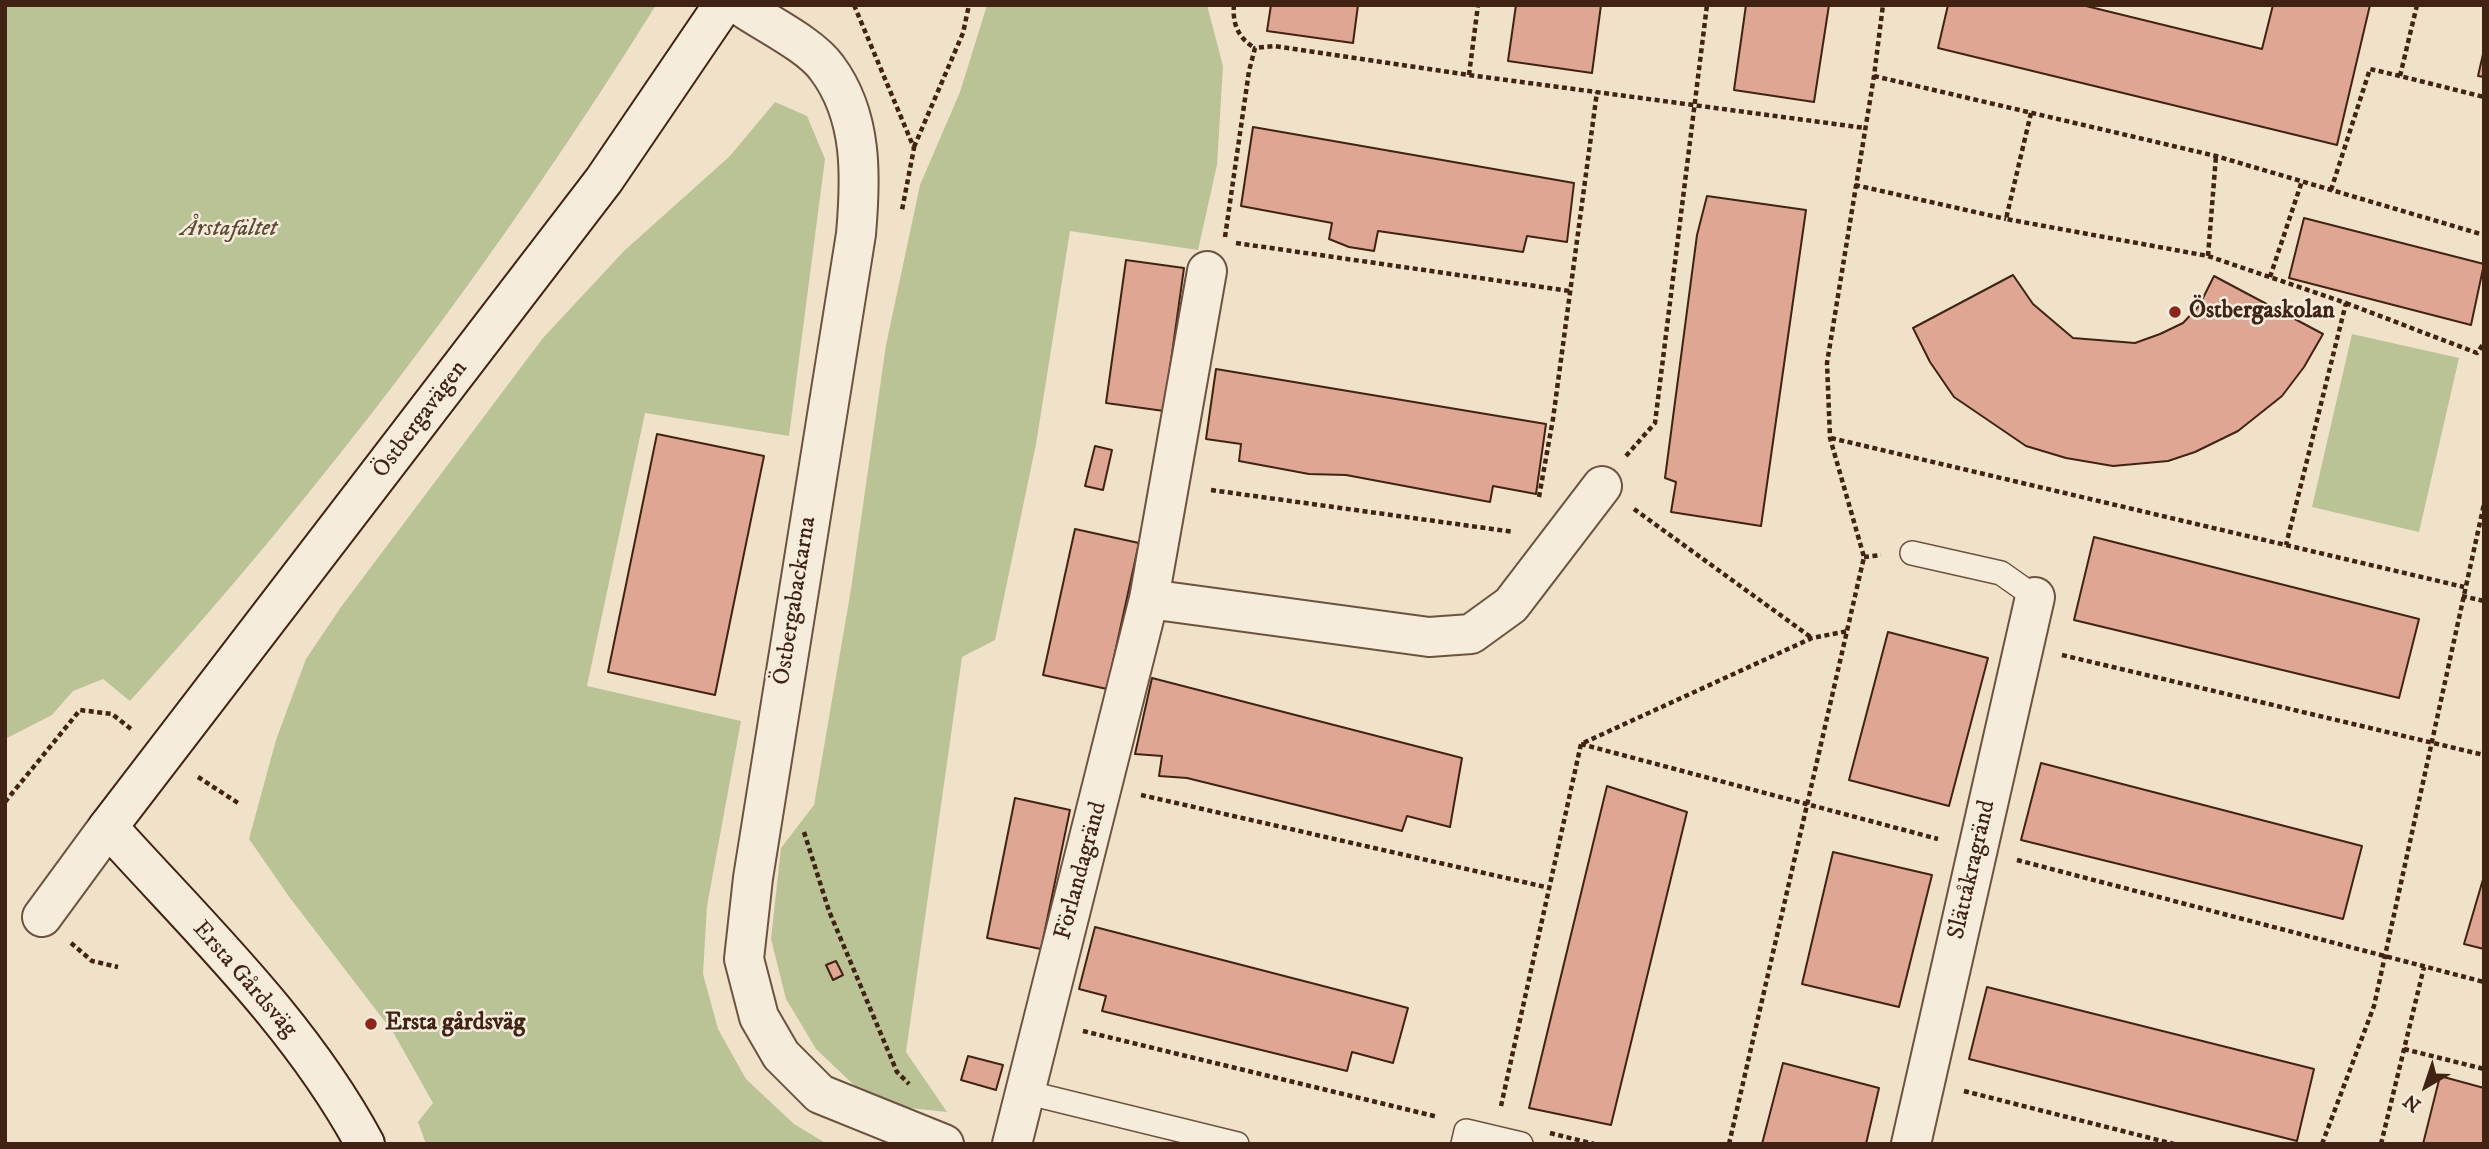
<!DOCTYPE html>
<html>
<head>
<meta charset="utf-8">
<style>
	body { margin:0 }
	#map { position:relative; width:2489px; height:1149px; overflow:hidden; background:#efe2c9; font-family:"IM FELL DW Pica",serif }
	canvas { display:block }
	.frame { position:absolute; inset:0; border:7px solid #412313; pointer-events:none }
	.north { position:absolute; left:2391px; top:1051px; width:70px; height:70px; -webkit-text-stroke:5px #f5ecdc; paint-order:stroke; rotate:219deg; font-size:19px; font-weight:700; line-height:28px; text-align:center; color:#412313 }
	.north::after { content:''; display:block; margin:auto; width:24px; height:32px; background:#412313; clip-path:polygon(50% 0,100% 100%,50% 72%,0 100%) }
</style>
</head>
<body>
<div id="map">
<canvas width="2489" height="1149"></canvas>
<div class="frame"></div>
<div class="north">N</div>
</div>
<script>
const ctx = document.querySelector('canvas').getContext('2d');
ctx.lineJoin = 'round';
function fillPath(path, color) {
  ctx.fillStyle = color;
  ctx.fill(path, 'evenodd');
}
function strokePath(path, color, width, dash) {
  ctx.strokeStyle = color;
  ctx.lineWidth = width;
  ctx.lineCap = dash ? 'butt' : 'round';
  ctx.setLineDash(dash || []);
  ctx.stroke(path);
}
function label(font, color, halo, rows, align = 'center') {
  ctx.font = font + ' "IM FELL DW Pica",serif';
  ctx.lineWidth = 5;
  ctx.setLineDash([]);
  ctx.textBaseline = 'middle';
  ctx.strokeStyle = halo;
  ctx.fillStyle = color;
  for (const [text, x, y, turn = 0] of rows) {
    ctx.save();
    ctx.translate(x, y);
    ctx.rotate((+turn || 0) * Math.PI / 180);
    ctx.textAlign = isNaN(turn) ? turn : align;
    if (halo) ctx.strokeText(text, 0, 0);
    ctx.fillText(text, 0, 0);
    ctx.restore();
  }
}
fillPath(new Path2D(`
	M5,5H656C503,251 325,487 130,701L103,679L73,691L52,715L5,739Z
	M987,5H1207L1223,66L1217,165L1198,250L1070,231L1036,444L995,640L962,657L906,1052L947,1112L891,1106L854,1085L816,1049L786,999L771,939L781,848L814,805L851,589L886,345L920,185L960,92Z
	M775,102L807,116L825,159L789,436L645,413L587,686L741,721L707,906L703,974L718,1029L746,1079L794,1124L827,1144H426L418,1122L433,1103L393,1032L290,898L249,839L276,740L306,659L341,607L543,338L624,251L730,156Z
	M2352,334L2459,358L2419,532L2312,507Z`), '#bac395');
const building = new Path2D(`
	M1271,5H1358L1353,43L1267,31Z
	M1516,5H1601L1592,73L1508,61Z
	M1746,5H1829L1814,102L1734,90Z
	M1948,5H2082L2262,49L2273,5H2370L2337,145L1938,48Z
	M2484,50V77L2478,76Z
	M1253,127L1574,183L1567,242L1527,236L1523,252L1378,231L1374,251L1349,247L1329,239L1332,223L1241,206Z
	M1707,196L1806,210L1761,526L1671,512L1676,482L1665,478L1697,235Z
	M2304,218L2484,264L2471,325L2289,278Z
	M1126,260L1184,268L1164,411L1106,403Z
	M2013,275L2033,304L2073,338L2135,343L2160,334L2183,323L2199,306L2214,276L2323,334L2304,367L2282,396L2238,431L2195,452L2168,461L2113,466L2066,458L2026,446L1954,397L1930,362L1913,328Z
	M1216,369L1546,424L1536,494L1493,486L1490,502L1346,475L1309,474L1239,461L1241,444L1206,439Z
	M657,434L764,456L715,695L608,672Z
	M1095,446L1112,450L1103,490L1085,486Z
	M1075,529L1139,543L1107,689L1043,675Z
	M2094,537L2419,619L2399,698L2074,620Z
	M1888,632L1988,658L1949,806L1849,780Z
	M1152,678L1462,758L1450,827L1407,816L1402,831L1187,778L1159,776L1162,756L1135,754Z
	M2041,763L2362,846L2343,919L2021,840Z
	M1607,786L1687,812L1611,1125L1529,1108Z
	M1015,798L1070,810L1041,949L987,938Z
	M1833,852L1932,875L1899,1007L1802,984Z
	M2484,876V949L2464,944Z
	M1095,927L1408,1008L1393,1063L1352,1052L1347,1071L1102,1011L1106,996L1079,989Z
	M836,961L843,975L833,980L826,965Z
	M1987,987L2314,1069L2297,1141L1969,1059Z
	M968,1056L1003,1065L996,1090L961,1080Z
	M1783,1063L1879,1088L1866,1144H1762Z
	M2440,1076L2484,1088V1144H2423Z`);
fillPath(building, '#dea693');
strokePath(building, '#412313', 2);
const lane = new Path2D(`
	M1912,553L2001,573L2035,597
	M1025,1092L1237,1144
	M1463,1144L1466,1131L1521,1144`);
const street = new Path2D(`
	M739,5C763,22 810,44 827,68C863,116 861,177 856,234L753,878L744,959L759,1017L781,1055L820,1094L944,1144
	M1149,599L1429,637L1471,634L1511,605L1602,486
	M42,917L108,827
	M1012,1144L1149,599L1207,271
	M1911,1144L2035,597`);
const secondary = new Path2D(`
	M365,1144C300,1023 199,928 108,827L604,180L723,5`);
strokePath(lane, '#6c5340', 26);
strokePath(street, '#6c5340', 42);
strokePath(secondary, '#412313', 42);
strokePath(new Path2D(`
	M854,5L914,148L902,210
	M1234,5C1232,24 1239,39 1255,48
	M2417,5L2400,76L2484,97
	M1469,75L1478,5
	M1874,76L2216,156L2484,235
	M2031,113L2006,219L2208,256L2346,303L2286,545
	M914,147L963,33L969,5
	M1855,185L2006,219
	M2331,190L2370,69L2400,76
	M1225,237L1249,71L1255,48L1274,46L1469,75L1865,128
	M1236,243L1570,291
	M2208,256L2216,156
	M2270,277L2302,181
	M2346,303L2477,353L2484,343
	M1831,438L2464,587
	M1626,456L1655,423L1707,5
	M1211,490L1514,532
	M1539,497L1553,419L1597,92
	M1634,509L1812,638
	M1864,557L1881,555
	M2462,596L2484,601
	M2062,655L2484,755
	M1581,744L1938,839
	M198,777L238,803
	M1141,795L1550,888
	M5,802L80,710L112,714L131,729
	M804,832L829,911L897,1072L909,1084
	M2017,860L2484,982
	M71,943L92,961L118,967
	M1083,1031L1438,1117
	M2404,1049L2484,1069
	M1964,1091L2174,1144
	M1501,1106L1581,744L1812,638L1848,631
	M1550,1133L1594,1144
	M1729,1144L1864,557L1830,438L1827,363L1874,76L1883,5
	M2322,1144L2374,1006L2484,504
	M2381,1144L2424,967`), '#412313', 4.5, [5, 3.5]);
strokePath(lane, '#f5ecdc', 23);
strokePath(street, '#f5ecdc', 38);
strokePath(secondary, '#f5ecdc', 38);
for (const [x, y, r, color] of [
	[2175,312,7,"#8f2418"],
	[371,1024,7,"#8f2418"]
]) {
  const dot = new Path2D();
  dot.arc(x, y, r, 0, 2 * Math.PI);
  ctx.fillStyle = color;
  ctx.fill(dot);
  strokePath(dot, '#f5ecdc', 2.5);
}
label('italic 24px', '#5f4b34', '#f5ecdc', [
	["Årstafältet",229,230]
]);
label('bold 24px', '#412313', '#f5ecdc', [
	["Östbergaskolan",2189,312],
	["Ersta gårdsväg",385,1024]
], 'left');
label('24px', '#412313', '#f5ecdc', [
	["Östbergavägen",421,420,-53],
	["Östbergabackarna",796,601,-81],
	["Slättåkragränd",1973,870,-77],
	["Förlandagränd",1082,871,-75],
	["Ersta Gårdsväg",244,980,49]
]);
</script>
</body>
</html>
